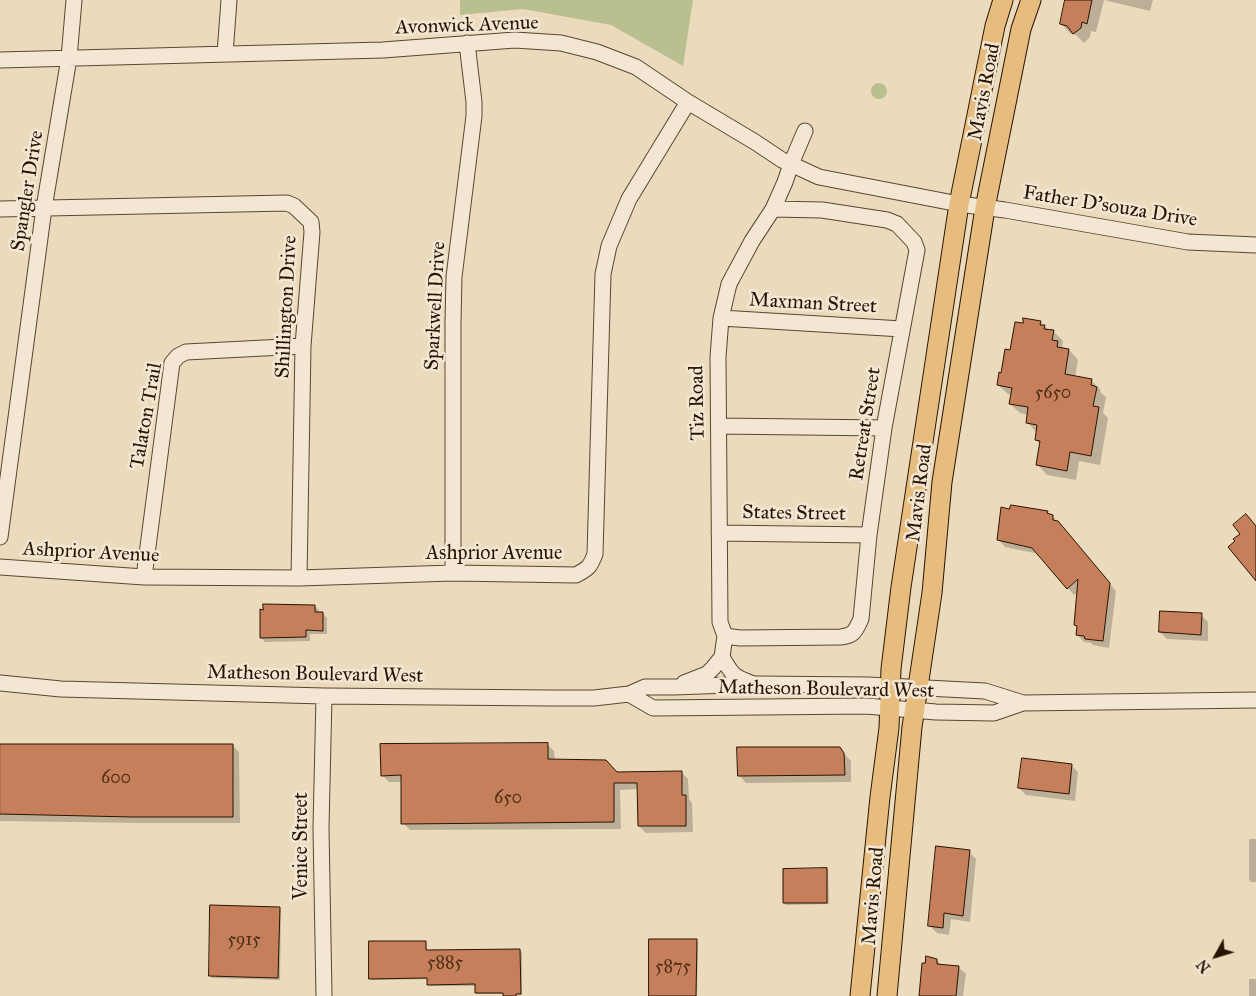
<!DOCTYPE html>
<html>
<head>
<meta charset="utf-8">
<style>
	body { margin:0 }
	#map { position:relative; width:1256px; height:996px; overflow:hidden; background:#ecdabd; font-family:"IM FELL Great Primer",serif }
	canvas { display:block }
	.north { position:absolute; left:1191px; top:931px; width:50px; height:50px; -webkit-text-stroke:4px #f3e7d4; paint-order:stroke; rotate:231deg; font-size:14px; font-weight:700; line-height:20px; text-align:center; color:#291401 }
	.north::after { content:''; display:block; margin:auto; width:18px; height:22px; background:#291401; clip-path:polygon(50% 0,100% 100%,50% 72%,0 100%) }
</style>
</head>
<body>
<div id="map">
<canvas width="1256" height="996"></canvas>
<div class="north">N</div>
</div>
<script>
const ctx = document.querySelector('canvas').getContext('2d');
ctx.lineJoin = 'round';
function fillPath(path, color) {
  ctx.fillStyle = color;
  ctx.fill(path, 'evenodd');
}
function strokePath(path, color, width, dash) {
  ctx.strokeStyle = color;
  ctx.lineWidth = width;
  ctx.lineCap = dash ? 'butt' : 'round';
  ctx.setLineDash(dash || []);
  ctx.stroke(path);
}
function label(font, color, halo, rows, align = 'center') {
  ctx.font = font + ' "IM FELL Great Primer",serif';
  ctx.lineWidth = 5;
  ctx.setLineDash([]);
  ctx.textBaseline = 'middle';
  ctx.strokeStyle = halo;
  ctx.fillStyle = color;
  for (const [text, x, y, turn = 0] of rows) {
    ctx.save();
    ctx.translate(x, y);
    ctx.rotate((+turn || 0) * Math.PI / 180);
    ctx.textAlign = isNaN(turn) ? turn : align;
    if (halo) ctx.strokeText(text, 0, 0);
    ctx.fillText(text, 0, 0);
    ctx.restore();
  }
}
fillPath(new Path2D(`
	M460,0H693L683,66L611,25L523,9L460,15Z
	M871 91a8 8 0 1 1 16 0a8 8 0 1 1-16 0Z`), '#babf8f');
fillPath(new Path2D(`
	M1066,0H1104L1096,32L1091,31L1090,37L1084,43L1076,35L1071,34L1061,24Z
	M1104,0H1153L1150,11Z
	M1040,322L1049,330L1053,331L1063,341L1062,346L1065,350H1069L1078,360L1075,377L1091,380L1101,390L1100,392L1106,397L1103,413L1108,418L1100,465L1079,461L1076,480L1047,475L1038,465L1041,445L1036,440L1037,433L1027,422L1028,415L1020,413L1010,404L1012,395L1008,394L998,385L1024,325Z
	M1047,512L1060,524L1116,591L1109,648L1093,645L1091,643L1084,642L1077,635L1078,627L1075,624L1078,592L1074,595L1039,554L1005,547L998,539Z
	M315,606L319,610V614H323L327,618V634H310V641L265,642L261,638L265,611Z
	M1201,615L1208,622V641L1167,639L1160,632Z
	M547,744L554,751L555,760L617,773L681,772L688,779L689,799L692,803L693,832L646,833L639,826L638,789L620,790L621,829L410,830L403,823L402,782H389L382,775Z
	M0,745H232L239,752L240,823H140L0,821Z
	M839,748L851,761V782L746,783L739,775Z
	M1071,765L1078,772L1075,801L1026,795L1019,788Z
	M1249,839H1256V882H1251L1249,880Z
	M969,852L976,859L970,922L951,919L949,935L937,933L930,926Z
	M827,869L828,871L829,904L786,905L784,903Z
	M280,908L281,910L280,980L212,978L210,976Z
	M696,941L698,943L697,996H651Z
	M425,942L427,944V951L520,950L522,952V995L504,996V994H478L476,993V986H430L428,984V979L372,980L370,978Z
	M937,960L942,966L958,967L966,974L963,996H921Z
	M1249,979H1256V996H1249Z`), '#0003');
const building = new Path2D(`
	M1065,0H1092L1087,24L1082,22L1081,28L1073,34L1067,26L1060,24Z
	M1023,318L1041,321L1040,325H1045L1044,329L1054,330L1052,340L1058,341L1057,347L1069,349L1065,374L1092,379L1091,385L1097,387L1093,406L1099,407L1091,456L1070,452L1067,471L1036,465L1040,441L1035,440L1037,425L1026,423L1028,407L1009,404L1012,388L997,385L999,372L1001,373L1005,349L1010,350L1015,322L1023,323Z
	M1011,505L1048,511L1047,513L1053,515V520L1058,521L1110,583L1103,641L1085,639L1084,636L1076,635L1077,626L1074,625L1078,579L1067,589L1032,548L997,540L1001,507L1009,509Z
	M1246,514L1256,526V581L1228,547L1235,541L1233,539L1240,534L1233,525Z
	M263,604L315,605V612H323V631L306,630V637L260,638V609L263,610Z
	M1160,611L1202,613L1201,635L1159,632Z
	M548,743V759L606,760L617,772L682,771V795H686V826H638L637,783H614V822L401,824V775L381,776L380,744Z
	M0,744H233V817H132L0,814Z
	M737,747H840L844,753L845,775L738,776Z
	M1022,758L1072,764L1069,794L1018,788Z
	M936,846L970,850L963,916L944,913L943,928L928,926Z
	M827,868V903H783V869Z
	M210,905L280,907L278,978L209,976Z
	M649,939H697L696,996H649Z
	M369,941H426V950L520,949L521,994H516V996H503V993H475V984L427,985V978L369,979Z
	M926,956L937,959V964L959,966L956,996H919L922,963H925Z`);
fillPath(building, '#c57f5a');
strokePath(building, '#291401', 1);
const minor = new Path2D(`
	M225,54L229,0
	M0,60L383,50L515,40L561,43L597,52L636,67L688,102L755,142L782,160L819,177L959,204L1005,210L1188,242L1256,245
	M0,209L287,203L294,206L311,222L312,232L303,346L299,578
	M721,318L902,329
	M719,426L884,428
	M719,533L869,535
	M0,537L44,208L69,58L74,0
	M0,567L144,577L299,578L453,573L576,575C589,568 590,567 595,554L603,274L609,246L629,199L688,102
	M453,573V322L454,277L474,116V102L467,43
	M144,577L172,363L178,356L186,352L303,346
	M725,636L740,638L841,637C855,635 855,631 861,619L869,535L884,428L917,250L914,242L897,224L887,220L822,210L773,209
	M722,657C732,674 733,677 751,683
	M0,683L61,689L324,696L551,698H594L629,694L645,687H674L756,684L868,685L985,691L1023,703
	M684,683L707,674L713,668L722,657L725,636L720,622L718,357L721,318L729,284L752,241L773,209L785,182L791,164L805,131
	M629,694L653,708L866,706L936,712L994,713L1023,703L1256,700
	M324,696L321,828L324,996`);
const major = new Path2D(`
	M860,996L880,797L889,728L891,669L901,587L959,204L995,26L1003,0
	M887,996L912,727L932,593L942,482L985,208L1021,29L1031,0`);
strokePath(minor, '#5a4630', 17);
strokePath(major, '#291401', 21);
strokePath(minor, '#f3e7d4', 15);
strokePath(major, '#e6bd7e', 19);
label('18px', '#502f17', null, [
	["5650",1053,394],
	["600",116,779],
	["650",508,799],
	["5915",244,941],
	["5885",445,964],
	["5875",673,968]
]);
label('20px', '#291401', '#f3e7d4', [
	["Avonwick Avenue",467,26,-2],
	["Mavis Road",985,92,-79],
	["Spangler Drive",28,191,-81],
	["Father D'souza Drive",1110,207,9],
	["Maxman Street",813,304,3],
	["Sparkwell Drive",436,306,-87],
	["Shillington Drive",287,307,-87],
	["Tiz Road",698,403,-91],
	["Talaton Trail",147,416,-80],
	["Retreat Street",866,424,-81],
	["Mavis Road",920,493,-83],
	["States Street",794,514,1],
	["Ashprior Avenue",91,553,3],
	["Ashprior Avenue",494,554],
	["Matheson Boulevard West",315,675,1],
	["Matheson Boulevard West",826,690,1],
	["Venice Street",302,846,-90],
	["Mavis Road",874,896,-85]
]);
</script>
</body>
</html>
